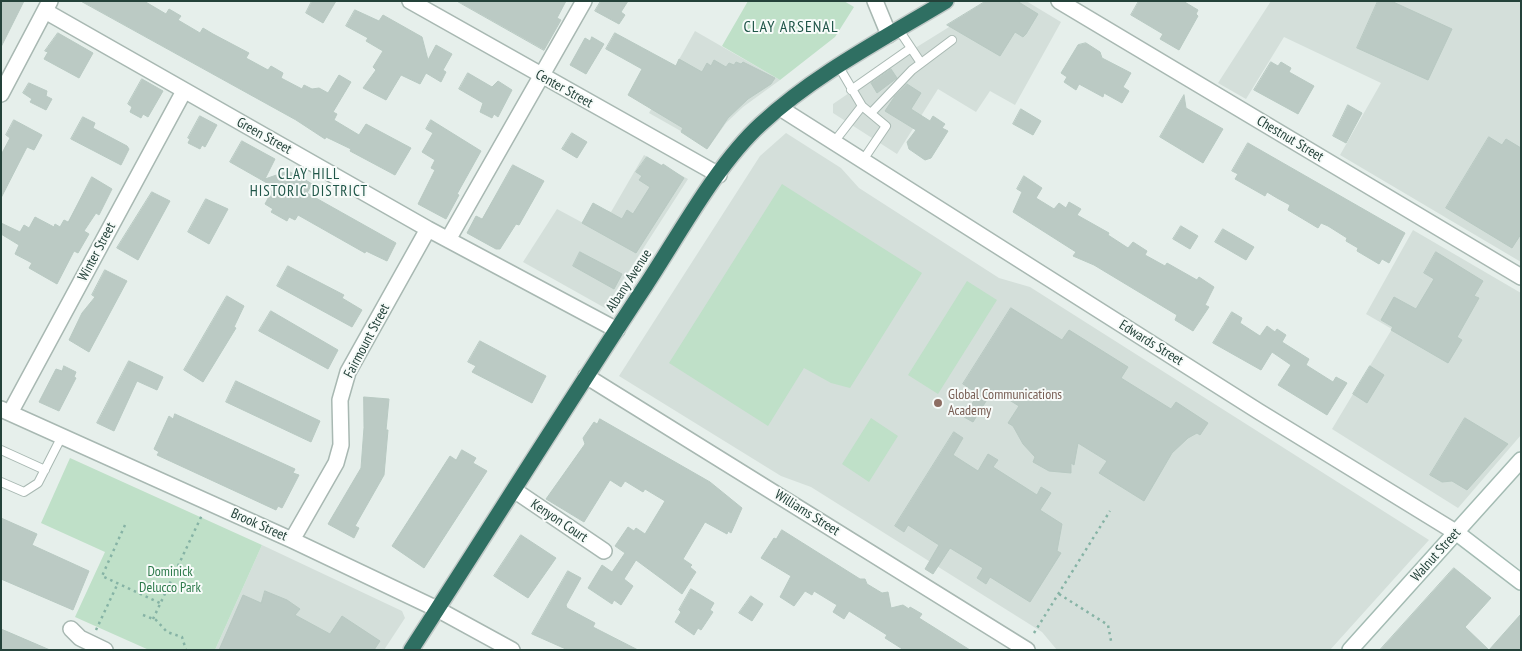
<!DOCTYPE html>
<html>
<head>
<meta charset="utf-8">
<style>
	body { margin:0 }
	#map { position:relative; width:1522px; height:651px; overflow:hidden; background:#e6efeb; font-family:"PT Sans Narrow",sans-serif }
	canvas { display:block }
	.frame { position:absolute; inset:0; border:2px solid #24423a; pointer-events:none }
</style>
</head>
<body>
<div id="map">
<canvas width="1522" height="651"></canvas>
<div class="frame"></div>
</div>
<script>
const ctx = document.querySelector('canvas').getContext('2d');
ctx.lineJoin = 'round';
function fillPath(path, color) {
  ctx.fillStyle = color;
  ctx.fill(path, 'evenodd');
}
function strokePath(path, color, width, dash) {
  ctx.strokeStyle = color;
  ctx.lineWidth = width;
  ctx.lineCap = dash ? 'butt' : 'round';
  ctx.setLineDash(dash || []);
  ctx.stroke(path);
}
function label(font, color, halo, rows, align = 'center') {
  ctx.font = font + ' "PT Sans Narrow",sans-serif';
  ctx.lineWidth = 4;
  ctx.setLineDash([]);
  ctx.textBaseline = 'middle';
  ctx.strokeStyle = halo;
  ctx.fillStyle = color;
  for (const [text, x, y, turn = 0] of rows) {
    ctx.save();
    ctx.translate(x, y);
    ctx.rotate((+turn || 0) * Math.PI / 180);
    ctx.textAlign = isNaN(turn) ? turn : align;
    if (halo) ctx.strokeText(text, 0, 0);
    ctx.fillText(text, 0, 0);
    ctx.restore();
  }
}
fillPath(new Path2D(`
	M991,1H1026L1061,22L1015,105L990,91L976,112L938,89L897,154L833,113V104L912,50Z
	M1271,1H1521V262L1340,155L1381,83L1284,37L1246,99L1218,83Z
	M695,31L780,80L743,107L726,123L709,147L649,113Z
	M786,133L841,168L859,188L999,278L1030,287L1429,540L1330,650H1057L1042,632L811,487L781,476L619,376L760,156Z
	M644,155L688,179L605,308L523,262L557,209L585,224L601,214L604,209L611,212Z
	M1413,230L1521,293V435L1458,508L1332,429L1392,329L1366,314Z
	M262,545L402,611L405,618L384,650H215Z`), '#d4dfda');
fillPath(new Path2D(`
	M748,1H844L854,7L835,37L780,80L722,46Z
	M782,184L922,273L850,388L831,383L804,368L768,426L669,363Z
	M967,281L997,300L938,394L908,375Z
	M871,418L898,436L869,482L842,464Z
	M70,458L262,545L215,650H149L75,617L105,552L41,523Z`), '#bfe0c8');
const building = new Path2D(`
	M1,1H24L1,47Z
	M81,1H144L166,14L169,9L181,16L178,20L200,33L203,28L213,34L249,53L246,58L268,70L271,66L283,73L281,78L302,89L304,85L312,89L319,88L328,93L339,75L351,82L333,112L337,114L334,120L359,135L366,124L411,148L395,175L350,151L351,149L326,137L325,139L296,120Z
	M312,1H336L323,23L306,13Z
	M457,1H566L557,18L561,20L544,50Z
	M601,1H628L621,12L625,15L619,24L595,11Z
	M986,1H1017L1038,14L1026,34L1023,37L1015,32L1000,56L947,25Z
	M1139,1H1183L1198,10L1196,14L1198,16L1179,50L1160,39L1163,34L1131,15Z
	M1378,1H1391L1452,29L1428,80L1357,48Z
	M355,10L379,21L383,15L422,37L428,60L436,45L452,54L443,70L446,72L441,82L426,73L420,84L401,75L386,100L363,88L376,70L373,67L383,51L366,41L368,38L346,26Z
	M58,33L93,53L79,78L44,59L48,52L45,51Z
	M615,33L676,66L679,59L702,72L707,63L711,66L714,60L726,67L729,63L734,65L736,62L741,64L743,62L775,78L771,84L748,99L728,118L707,149L681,132L683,128L628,95L642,69L606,49Z
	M592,37L604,44L586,74L570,65L585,38L590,41Z
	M1086,43L1100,52L1102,58L1131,73L1123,87L1129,91L1122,103L1104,93L1103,97L1079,84L1076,90L1064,82L1067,77L1061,73L1078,45Z
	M1271,62L1278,66L1281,62L1291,68L1289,72L1314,86L1298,114L1254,90Z
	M891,69L897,78L877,93L871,83Z
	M468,73L492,87L498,81L512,90L498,117L494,114L492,118L480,112L483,103L459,89Z
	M142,79L163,91L148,117L143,114L141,118L130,112L132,107L128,104Z
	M29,83L47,91L46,96L52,99L46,110L30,102L32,99L23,93Z
	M907,84L921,93L911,109L930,121L933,116L945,124L942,128L948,131L931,158L925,160L909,149L907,142L916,130L885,111L895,96Z
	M1184,95L1186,108L1223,129L1203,163L1160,137Z
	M1348,105L1362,113L1346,143L1333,136Z
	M1021,109L1041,121L1033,135L1013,124Z
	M200,116L217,125L205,147L202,145L200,149L188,143L190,139L188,138Z
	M83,117L95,123L93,128L127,146L129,149L121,165L71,139Z
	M14,120L42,135L34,150L27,147L1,198V155L10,138L6,135Z
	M431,120L481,151L457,194L459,195L446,219L418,204L435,170L431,168L435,160L422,152L433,133L426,129Z
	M572,133L587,142L577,158L562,149Z
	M1489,137L1502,145L1506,139L1521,148V234L1512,248L1446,208Z
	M242,141L275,159L265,179L288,171L294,174L296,181L304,179L312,184L307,193L396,243L387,261L366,251L365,253L298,215L295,220L289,217L287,221L271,212L273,209L265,204L274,187L230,162Z
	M1248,143L1405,233L1389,263L1382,259L1379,264L1357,251L1358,248L1346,241L1347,238L1328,226L1321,223L1318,228L1288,210L1290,205L1277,198L1267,192L1265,196L1235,179L1238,174L1232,171Z
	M647,157L662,166L663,164L684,178L636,253L582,223L593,203L622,219L627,210L633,214L650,187L639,180L642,176L636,172Z
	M513,165L544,181L519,225L516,224L500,249H496L467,233L476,216L482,219Z
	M1024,176L1042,188L1036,198L1054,209L1059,203L1066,208L1069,202L1081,209L1077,215L1109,233L1108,235L1128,248L1133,242L1147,251L1145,255L1165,266L1167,263L1197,280L1199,277L1214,287L1205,305L1209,307L1193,331L1175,320L1177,315L1094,265L1073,256L1076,252L1013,212L1022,192L1017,189Z
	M92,177L112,189L99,215L96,213L84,231L89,234L78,253L74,251L57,284L29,268L32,263L15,254L19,245L1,234V223L20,232L24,225L29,228L35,217L54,227L55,224L60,227L64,220L68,222Z
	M152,192L170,201L138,260L117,248Z
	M206,199L228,209L209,244L188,232Z
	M1181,226L1198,236L1190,249L1173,239Z
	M1223,229L1254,247L1246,260L1215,242Z
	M580,252L622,274L614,289L573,266Z
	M1436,252L1483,281L1474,296L1479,298L1457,337L1462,340L1448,363L1391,330L1393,327L1381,320L1394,297L1416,309L1434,279L1424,273Z
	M288,266L344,295L342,298L362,310L352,327L277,286Z
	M105,270L127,281L89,352L69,340L82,313L95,297L92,295Z
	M227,296L244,306L234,327L236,328L203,382L184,370Z
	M1011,308L1062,340L1069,330L1128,367L1121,378L1171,409L1176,402L1208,423L1200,435L1197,433L1188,438L1172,453L1144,501L1099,473L1107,461L1078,443L1074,465L1071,463V473L1049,471L1033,462L1035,457L1023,444L1013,426L1008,423L1019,406L993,390L973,422L964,417L978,394L963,384Z
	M271,311L338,350L328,369L259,331Z
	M1232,312L1242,318L1240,323L1260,336L1267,326L1275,332L1277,329L1286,335L1282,342L1309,359L1306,365L1333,382L1336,377L1347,383L1327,415L1278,385L1291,365L1272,352L1261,370L1213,343Z
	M480,341L546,376L532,403L472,372L476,366L468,362Z
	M129,361L163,377L157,390L137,381L114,431L97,423Z
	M64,366L76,372L74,377L76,378L59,411L39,402L56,369L62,371Z
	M1370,366L1384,375L1367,403L1353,394Z
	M236,381L320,421L311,442L226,402Z
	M364,397L389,399L386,430H388L384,475L355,526L359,528L354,538L328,524L361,468L364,428Z
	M175,414L295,469L293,473L299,475L282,508L278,506L276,510L157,455L159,452L154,449L169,416L173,419Z
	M1465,418L1508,444L1467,490L1452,481L1442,482L1430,475Z
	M600,419L710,482L742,508L731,533L728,531L727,534L705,522L683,559L692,565L690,567L696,572L682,594L636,560L624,579L633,586L621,605L614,600L612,604L588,588L602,565L612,572L625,553L615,546L628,527L634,531L636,528L645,534L665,501L645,489L643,492L625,481L621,487L610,480L584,522L546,499L585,444L583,438L594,422L597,424Z
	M954,432L963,438L953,455L978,471L988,454L998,460L993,467L1037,495L1041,487L1051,493L1040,510L1062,524L1057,551L1061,553L1030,602L990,577L986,584L977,578L983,568L950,548L933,574L925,569L939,545L908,525L904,532L895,526Z
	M462,450L476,458L473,463L487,471L424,568L392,546L450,456L456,460Z
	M1,518L37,534L32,545L89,571L73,610L1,579Z
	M782,530L860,579H865L867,584L882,593L888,592L891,608L903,605L909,609L910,607L922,614L919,618L970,650H904L885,638L887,635L849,611L844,619L833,612L837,605L814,591L812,595L805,591L794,606L780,597L791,576L761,558L774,538L776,539Z
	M521,535L556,558L528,598L494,576Z
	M1454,568L1491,598L1465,627L1489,650L1521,614V650H1380Z
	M568,571L581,578L566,605L567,608L595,623L593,627L638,650H568L532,634Z
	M691,589L714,603L710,610L713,612L701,630L698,628L694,635L675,622L681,612L679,610Z
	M265,591L287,600L300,609L295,615L330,634L342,616L380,641L374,650H219L243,595L261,603Z
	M751,596L763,604L752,621L739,613Z
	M1,629L50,650H1Z`);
fillPath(building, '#bbcac4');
strokePath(building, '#b8c9c2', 1);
const lane = new Path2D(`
	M899,30L921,63
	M839,67L862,106L886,126L863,160
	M851,90L911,48
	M871,113L912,70L952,40
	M834,142L862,106
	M1,450L45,470
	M1,482L24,492L38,483L62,436`);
const street = new Path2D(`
	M410,1L719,175
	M875,1L889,35
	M1059,1L1521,277
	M45,11L428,229L617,330
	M1,94L50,1
	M780,108L1258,411L1457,533
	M449,238L584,1
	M586,376L1027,650
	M1,409L292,540L437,609L512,650
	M10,413L184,91
	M514,490L604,551
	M292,540L336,463L341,445L340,400L348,372L428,229
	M71,629L80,638L105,650`);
const secondary = new Path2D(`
	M1457,533L1521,582
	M1350,650L1521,460`);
const highway = new Path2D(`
	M411,650C490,528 566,406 646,285C679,235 717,164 761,124C815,74 883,39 946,1`);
strokePath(lane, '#a8b8b2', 10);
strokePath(street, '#a8b8b2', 18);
strokePath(secondary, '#a4bbb3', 18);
strokePath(highway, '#c2cac8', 18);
strokePath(new Path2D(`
	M125,525L102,576L160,603
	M1059,594L1108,625L1111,641
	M143,615L156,620L167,632L182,637L186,650
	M153,619L202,515
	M96,630L118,583
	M1034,633L1110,511`), '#86b3a5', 2.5, [2.5, 4]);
strokePath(lane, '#fff', 8);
strokePath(street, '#fff', 15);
strokePath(secondary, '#fff', 15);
strokePath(highway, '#2f6f62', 15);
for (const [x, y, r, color] of [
	[938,403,5,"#8d6e63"]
]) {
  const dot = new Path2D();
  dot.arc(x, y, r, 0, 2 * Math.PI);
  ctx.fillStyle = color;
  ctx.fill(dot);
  strokePath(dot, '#f7fbf9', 2);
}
label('14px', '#24423a', '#f7fbf9', [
	["Center Street",564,89,29],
	["Green Street",264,136,29],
	["Chestnut Street",1290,139,31],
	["Winter Street",97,252,-62],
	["Albany Avenue",629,281,-57],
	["Fairmount Street",367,341,-62],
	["Edwards Street",1151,343,32],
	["Williams Street",807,513,32],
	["Kenyon Court",559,521,34],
	["Brook Street",259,525,24],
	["Walnut Street",1436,555,-48]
]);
label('14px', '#785e54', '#f7fbf9', [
	["Global Communications",948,395],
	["Academy",948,411]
], 'left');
label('14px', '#2d7a4b', '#f7fbf9', [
	["Dominick",170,572],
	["Delucco Park",170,588]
]);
ctx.letterSpacing = '1px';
label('15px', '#1f5548', '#f7fbf9', [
	["CLAY HILL",309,175],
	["HISTORIC DISTRICT",309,192]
]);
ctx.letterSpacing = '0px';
ctx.letterSpacing = '1px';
label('16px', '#1f5548', '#f7fbf9', [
	["CLAY ARSENAL",791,27]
]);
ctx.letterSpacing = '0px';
</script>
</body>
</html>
